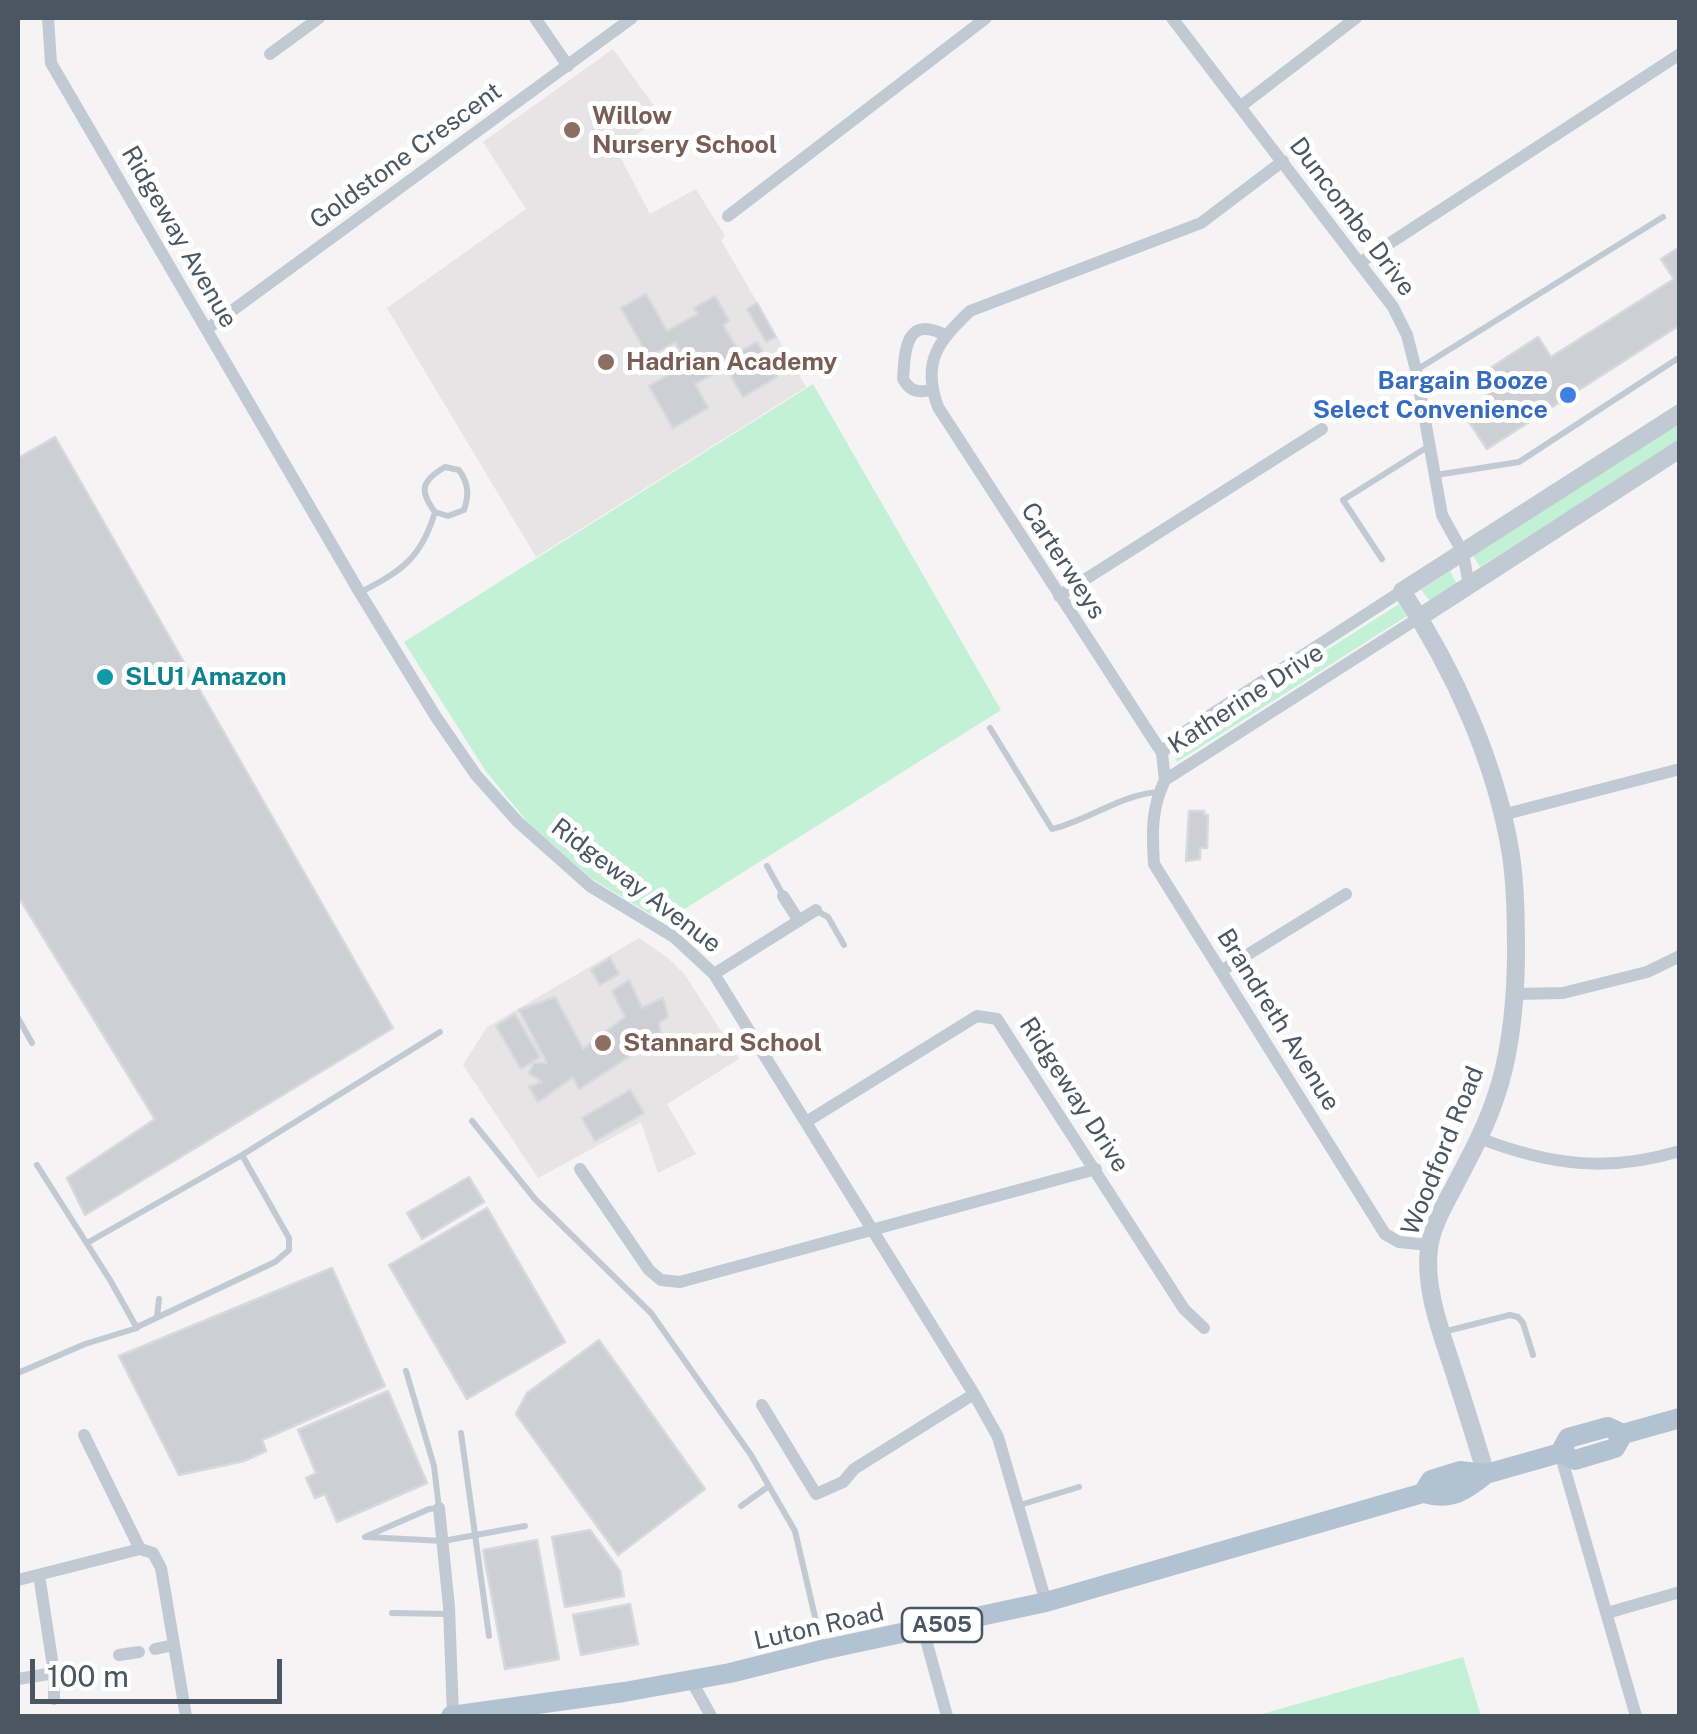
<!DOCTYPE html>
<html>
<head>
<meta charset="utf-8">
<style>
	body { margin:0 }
	#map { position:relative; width:1697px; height:1734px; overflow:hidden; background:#f5f3f3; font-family:"Public Sans",sans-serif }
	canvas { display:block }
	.frame { position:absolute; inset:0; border:20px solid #4a5661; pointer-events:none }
	.scale { position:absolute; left:30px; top:1659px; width:252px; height:45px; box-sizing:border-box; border:5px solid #4a5661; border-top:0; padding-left:12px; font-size:30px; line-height:35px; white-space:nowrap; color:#4a5661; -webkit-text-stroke:8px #fff; paint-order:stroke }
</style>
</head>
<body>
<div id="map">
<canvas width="1697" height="1734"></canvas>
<div class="frame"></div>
<div class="scale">100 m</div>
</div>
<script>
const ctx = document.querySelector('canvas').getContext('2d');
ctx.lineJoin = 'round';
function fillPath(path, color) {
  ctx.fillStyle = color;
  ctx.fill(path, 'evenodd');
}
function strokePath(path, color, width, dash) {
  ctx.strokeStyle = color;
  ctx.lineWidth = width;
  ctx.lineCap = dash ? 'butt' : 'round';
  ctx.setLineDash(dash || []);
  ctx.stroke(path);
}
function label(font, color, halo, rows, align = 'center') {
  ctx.font = font + ' "Public Sans",sans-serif';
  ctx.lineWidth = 10;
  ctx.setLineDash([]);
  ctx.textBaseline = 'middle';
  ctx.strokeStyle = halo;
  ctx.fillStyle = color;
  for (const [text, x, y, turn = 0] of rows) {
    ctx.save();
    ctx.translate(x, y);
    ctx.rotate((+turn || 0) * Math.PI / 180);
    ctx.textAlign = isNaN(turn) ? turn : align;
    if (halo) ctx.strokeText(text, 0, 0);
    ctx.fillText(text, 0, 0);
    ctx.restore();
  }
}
fillPath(new Path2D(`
	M613,49L662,117L616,149L650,214L696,189L725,236L721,240L806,387L536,557L387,308L526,209L483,142Z
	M639,938L668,958L685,975L739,1059L667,1104L696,1154L658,1173L641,1122L538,1178L463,1065L487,1027Z`), '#e6e4e5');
fillPath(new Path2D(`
	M813,384L1001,710L664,922L592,879L529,824L485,770L404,642Z
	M1679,423V440L1480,567L1473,556Z
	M1450,571L1457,584L1430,601L1421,590Z
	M1399,604L1407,616L1177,762L1170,750Z
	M1463,1657L1481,1716H1255Z`), '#c3f1d5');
const building = new Path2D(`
	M1680,247V325L1487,449L1463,413L1488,397L1475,378L1538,337L1551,357L1674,279L1661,259Z
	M646,294L667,331L698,314L694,308L715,296L729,321L723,325L739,352L757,342L777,377L743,397L726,367L695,384L708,408L673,428L649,386L688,364L675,342L649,357L621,308Z
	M757,303L776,337L766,342L747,309Z
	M55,437L393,1028L85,1215L67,1178L155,1119L18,896V458Z
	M1189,811H1204V815H1208L1207,848H1200V859L1186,861Z
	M610,958L619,974L600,985L591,970Z
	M629,980L642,1008L663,998L668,1017L659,1023L661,1036L579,1089L573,1077L538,1102L529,1087L542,1082L529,1073L534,1063H547L519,1010L555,997L583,1049L625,1017L612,991Z
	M515,1014L540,1057L521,1069L496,1026Z
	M630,1090L644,1113L595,1141L582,1118Z
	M469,1177L484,1202L422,1239L407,1213Z
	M487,1208L565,1342L467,1399L389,1265Z
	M332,1268L385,1386L262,1440L266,1451L244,1461L179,1475L119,1356Z
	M599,1340L705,1489L618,1555L516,1414L527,1393Z
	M388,1391L427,1483L337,1522L325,1494L315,1498L306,1478L316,1473L298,1430Z
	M590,1530L620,1571L624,1596L565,1607L552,1537Z
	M537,1540L559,1659L505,1669L483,1550Z
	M630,1604L638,1644L581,1655L573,1615Z`);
fillPath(building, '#cdcfd5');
strokePath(building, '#d7d9de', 2.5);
strokePath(new Path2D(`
	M1418,369L1663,217
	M1436,475L1519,462L1680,357
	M1382,559L1343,500L1429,446
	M361,592C401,571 421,559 435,512C419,491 421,481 445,467L459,470C469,484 469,495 464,510L448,516L435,512
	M990,728L1052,829C1089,820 1120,795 1158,792
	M767,866L783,895
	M817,911L828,917L844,945
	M18,1018L32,1043
	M472,1121L535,1199L651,1313L751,1455L795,1531L822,1647
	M87,1243L242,1155L440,1032
	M157,1317L159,1299
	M137,1327L275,1262L289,1250V1238L242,1155
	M1443,1332L1510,1315L1518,1317L1523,1323L1533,1355
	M18,1373L85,1344L137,1328L110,1280L37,1165
	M461,1433L489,1636
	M1020,1505L1079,1487
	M741,1506L769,1486
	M365,1537L429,1509L439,1508L434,1466L406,1371
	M366,1537L443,1541L525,1526
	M392,1613L448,1614`), '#c1cad2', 6);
strokePath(new Path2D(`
	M48,18L51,63L360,593L436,717L476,775L518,822L590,886L674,937L714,974L974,1394L998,1437L1046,1602
	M535,18L568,66
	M1172,18L1393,307L1407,335L1416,370L1442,515L1463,553L1469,585
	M270,54L319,18
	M1241,106L1356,18
	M728,216L986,18
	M1361,262L1680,54
	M207,329L632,18
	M931,390C917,393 910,391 903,379C905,349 906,315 945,335
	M1059,596L1322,429
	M1162,753L938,407C921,361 939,341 970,311L1201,223L1283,161
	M1165,780C1151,808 1152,834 1154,864L1385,1234L1399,1242L1429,1245
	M1165,780L1162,753L1175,738L1402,591
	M1165,780L1420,617
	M1502,815L1680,769
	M783,896L799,921
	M1221,971L1346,894
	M714,974L816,910
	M1515,994L1563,993L1647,972L1680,956
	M806,1122L977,1016L997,1019L1184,1309L1204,1328
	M1479,1138C1549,1165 1607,1173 1680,1151
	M580,1169L649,1270L661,1280L680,1282L1096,1169
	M762,1405L816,1494L843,1482L854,1469L974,1394
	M84,1435L140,1549
	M1560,1453L1636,1716
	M439,1508L449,1607L453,1716
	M39,1575L54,1673V1699
	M18,1580L140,1549L153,1553L161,1568L186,1716
	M1607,1613L1680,1592
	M923,1629L947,1716
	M155,1649L174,1645
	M119,1655L139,1652
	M18,1679L54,1673
	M691,1680L711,1716`), '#c1cad2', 12);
strokePath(new Path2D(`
	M1420,617L1680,449
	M1486,1474C1475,1438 1464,1402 1452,1366C1440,1329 1424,1287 1429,1248C1432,1226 1445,1204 1455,1185C1470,1156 1486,1127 1496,1096C1511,1053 1515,1006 1516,961C1516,926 1516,890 1511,855C1496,762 1454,670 1402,591L1680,413`), '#c1cad2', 18);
strokePath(new Path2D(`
	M1560,1453L1568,1438L1608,1427L1623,1434L1680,1418
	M1423,1493L1431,1480L1460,1471L1486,1474L1560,1453L1575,1460L1615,1448L1623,1434
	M451,1716L624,1692L730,1673L822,1650L1046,1602L1423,1493C1451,1501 1465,1491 1486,1474`), '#b3c2d1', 20);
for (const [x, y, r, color] of [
	[572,130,10,"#8d6e63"],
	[606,362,10,"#8d6e63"],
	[1568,395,10,"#3f7fe0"],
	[105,677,10,"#0f9aa8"],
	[603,1043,10,"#8d6e63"]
]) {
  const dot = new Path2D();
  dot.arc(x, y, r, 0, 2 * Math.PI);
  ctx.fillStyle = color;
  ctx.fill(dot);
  strokePath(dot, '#fff', 4);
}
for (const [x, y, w] of [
	[942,1625,80]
]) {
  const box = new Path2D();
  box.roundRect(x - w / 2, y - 17, w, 34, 8);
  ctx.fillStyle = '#fff';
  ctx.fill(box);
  strokePath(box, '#4a5661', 2.5);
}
label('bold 22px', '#4a5661', null, [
	["A505",942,1625]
]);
label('bold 25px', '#785e54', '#fff', [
	["Willow",592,116],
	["Nursery School",592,145],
	["Hadrian Academy",626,362],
	["Stannard School",623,1043]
], 'left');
label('25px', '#4a5661', '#fff', [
	["Goldstone Crescent",406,156,-36],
	["Duncombe Drive",1352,217,53],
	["Ridgeway Avenue",179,237,60],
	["Carterweys",1063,561,57],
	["Katherine Drive",1246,699,-33],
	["Ridgeway Avenue",636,886,37],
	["Brandreth Avenue",1278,1020,58],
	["Ridgeway Drive",1074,1095,57],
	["Woodford Road",1443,1151,-68],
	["Luton Road",819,1627,-13]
]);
label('bold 25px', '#366cbe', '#fff', [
	["Bargain Booze",1548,381],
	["Select Convenience",1548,410]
], 'right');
label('bold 25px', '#0d838f', '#fff', [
	["SLU1 Amazon",125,677]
], 'left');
</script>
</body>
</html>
